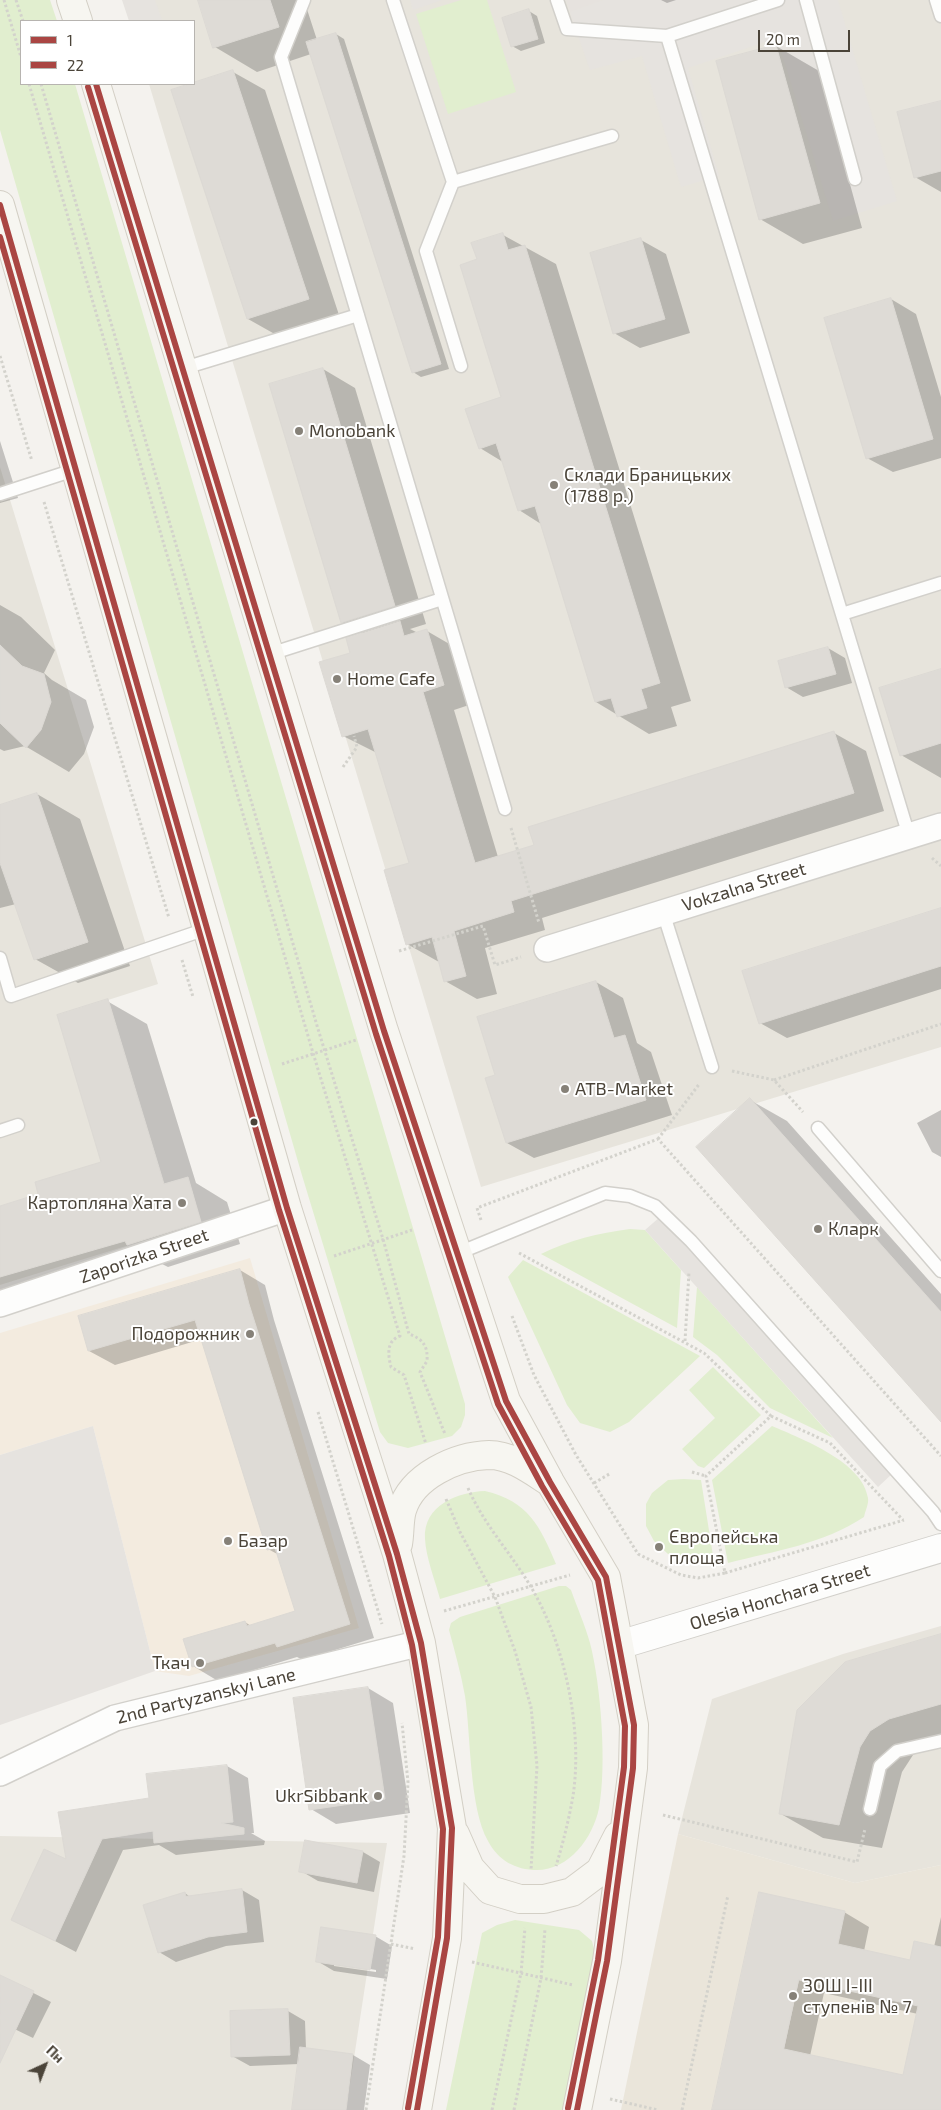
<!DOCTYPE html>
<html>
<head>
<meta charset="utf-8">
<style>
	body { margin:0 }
	#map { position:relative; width:941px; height:2110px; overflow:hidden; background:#f4f2ee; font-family:"Exo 2",sans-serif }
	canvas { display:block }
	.legend { position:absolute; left:20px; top:20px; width:175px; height:65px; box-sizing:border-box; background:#fff; border:1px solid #b7b4b0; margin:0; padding:6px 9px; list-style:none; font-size:15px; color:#4b4439 }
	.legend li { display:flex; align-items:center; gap:10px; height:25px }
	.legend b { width:25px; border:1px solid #b7b4b0 }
	.north { position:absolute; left:20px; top:2040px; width:50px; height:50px; -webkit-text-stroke:4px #fff; paint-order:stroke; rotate:43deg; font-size:14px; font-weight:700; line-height:20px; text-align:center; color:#4b4439 }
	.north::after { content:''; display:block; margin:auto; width:18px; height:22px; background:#4b4439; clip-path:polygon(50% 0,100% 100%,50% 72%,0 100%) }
	.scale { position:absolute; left:758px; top:30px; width:92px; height:22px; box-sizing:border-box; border:2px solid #4b4439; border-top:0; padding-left:6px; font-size:15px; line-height:18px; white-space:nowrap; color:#4b4439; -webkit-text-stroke:4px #fff; paint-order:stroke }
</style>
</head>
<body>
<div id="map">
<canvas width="941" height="2110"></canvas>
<ul class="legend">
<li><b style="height:6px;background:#aa4643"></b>1</li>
<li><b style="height:6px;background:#aa4643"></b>22</li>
</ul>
<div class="north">Пн</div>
<div class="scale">20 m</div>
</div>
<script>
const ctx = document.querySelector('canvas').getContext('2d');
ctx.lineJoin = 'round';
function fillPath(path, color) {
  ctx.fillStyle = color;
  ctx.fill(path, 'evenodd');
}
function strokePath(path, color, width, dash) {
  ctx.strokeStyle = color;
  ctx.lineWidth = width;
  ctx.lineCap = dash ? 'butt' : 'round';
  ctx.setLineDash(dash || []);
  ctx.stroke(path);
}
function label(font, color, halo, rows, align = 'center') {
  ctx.font = font + ' "Exo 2",sans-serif';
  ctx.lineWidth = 4;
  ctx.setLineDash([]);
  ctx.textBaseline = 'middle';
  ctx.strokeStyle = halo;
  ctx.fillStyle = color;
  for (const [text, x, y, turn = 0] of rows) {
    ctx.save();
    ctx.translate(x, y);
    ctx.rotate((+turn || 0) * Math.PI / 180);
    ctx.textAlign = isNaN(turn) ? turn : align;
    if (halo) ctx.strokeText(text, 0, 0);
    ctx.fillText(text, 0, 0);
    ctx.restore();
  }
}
fillPath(new Path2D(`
	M124,0H941V1047L481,1187L149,84H194V21H130Z
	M0,467L158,984L108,1000L178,1230L0,1285Z
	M941,1626V1865L855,1883L678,1834L712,1699L843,1654Z
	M0,1836L387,1843L346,2110H0Z`), '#e7e4dc');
fillPath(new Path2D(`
	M250,1258L359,1628L189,1676L155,1671L93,1426L0,1455V1333Z`), '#f3ebdf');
fillPath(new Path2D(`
	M566,0H603L570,12Z`), '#e6e2de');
fillPath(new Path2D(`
	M678,1834L855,1883L941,1865V2110H621Z`), '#eae5da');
fillPath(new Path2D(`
	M0,0H50L57,21H21V84H75L465,1404V1415L461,1427L452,1436L408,1448L388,1443L380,1432L301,1172L0,130Z
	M461,0H487L516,92L448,114L416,14Z
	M630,1229L645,1230L681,1270L677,1328L541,1254C570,1240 598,1233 630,1229Z
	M523,1260L700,1356L629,1422L610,1432L580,1423L567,1405L508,1277Z
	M697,1287L833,1438L770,1408L717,1355L693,1337Z
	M713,1367L761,1415L704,1468L698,1466L682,1449L715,1418L689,1390Z
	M772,1426C802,1439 863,1462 868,1498C869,1504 865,1511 864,1517C823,1544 775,1551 728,1563L712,1480Z
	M684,1479L701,1480L714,1562L691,1565L668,1554L654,1541L646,1526V1504L652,1493L668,1480Z
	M485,1491C528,1501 540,1526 556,1564L440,1599C435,1580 426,1558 425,1539C423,1505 458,1492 485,1491Z
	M559,1586H566L571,1590C577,1607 585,1625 590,1643C601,1685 607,1766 599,1808C593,1838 569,1870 537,1870C515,1870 498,1860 488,1841C469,1807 471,1736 465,1696C461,1674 455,1652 449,1630L451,1623L460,1617Z
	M515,1920L579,1930L592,1941L595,1953L563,2110H446L482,1933L497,1925Z`), '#e1eecf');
fillPath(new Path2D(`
	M122,0H155L162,20L129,21Z
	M410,0H442L413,10Z
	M603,0H838L897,201L833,221L777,38L688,68L719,176L681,187L642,56L590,70L570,12Z
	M661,1216L893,1473L878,1487L645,1230Z
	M93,1426L155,1671L0,1725V1455Z`), '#e6e3df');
fillPath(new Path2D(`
	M199,0H304L317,40L336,34L344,39L449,369L421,377L413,372L311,54L257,72L215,47Z
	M661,0H676L667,3Z
	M529,11L537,16L545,43L521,51L512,46Z
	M776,46L819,71L862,228L803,244L760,219Z
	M233,72L265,90L340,318L280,337L248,319Z
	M941,102V192L915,177Z
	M503,235L556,264L691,701L671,707L677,726L649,734L596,702L541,524L519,510L503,462L480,448L502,398L478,260Z
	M641,240L666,254L690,333L640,348L614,333Z
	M891,299L916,314L941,397V458L893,472L867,458Z
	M323,369L355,388L426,624L410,629L418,633L427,631L458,649L475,703L454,710L498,857L535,846L834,733L866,751L884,811L542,918L545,930L485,948L497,994L477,999L445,981L439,962L407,944L410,864L377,753L343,736L351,653L363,634L342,622Z
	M0,441L18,498L0,503Z
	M0,605L21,617L55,650L44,673L52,680L86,700L94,727L84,754L69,772L25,746L4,751L0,749Z
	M828,648L845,658L852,683L803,697L786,687Z
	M941,671V778L901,755Z
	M37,794L80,819L130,966L78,983L35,959L16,904L0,908V806Z
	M941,909V989L787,1038L760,1023Z
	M596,982L623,998L637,1043L651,1052L672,1115L534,1158L507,1143L497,1076Z
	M107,1001L147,1024L196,1183L227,1202L240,1244L168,1267L162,1264L0,1312V1207L40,1195L103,1163Z
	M750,1100L787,1121L941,1294V1420Z
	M941,1110V1157L932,1152L917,1123Z
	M240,1270L265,1285L274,1320L374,1638L303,1660L297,1657L218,1681L193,1666L245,1622L251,1626L296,1612L279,1555L268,1549L202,1339L115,1365L89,1351L79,1317Z
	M941,1636V1741L932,1743L913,1755L902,1772L882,1848L823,1838L781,1814Z
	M368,1688L393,1703L410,1813L336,1824L311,1809Z
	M227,1766L248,1778L254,1833H251L265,1841L264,1845L176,1855L159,1845L123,1850L76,1952L13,1919L67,1861L151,1799Z
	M306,1841L363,1852L380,1862L374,1892L318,1881L301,1871Z
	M242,1890L259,1900L264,1942L226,1946L176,1962L159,1952L185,1893L190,1897Z
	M760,1894L844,1912L869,1927L864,1951L911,1961L934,1947L941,1917V2110H713ZM824,1993L918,2014L904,2077L810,2056Z
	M375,1936L392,1946L387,1979L334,1971L317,1961ZM334,1963L376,1970V1972L334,1966Z
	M0,1976L51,2002L33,2038L0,2022Z
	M288,2011L305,2021L306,2049L353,2055L370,2065L364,2110H293L299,2064L250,2066L232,2056L231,2012Z`), '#0003');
const building = new Path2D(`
	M198,0H270L279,27L213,48Z
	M529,9L538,39L511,47L502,18Z
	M336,33L441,364L412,373L306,42Z
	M776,45L820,203L759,220L716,61Z
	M233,70L309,299L247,319L171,90Z
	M941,101V171L914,178L897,112Z
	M503,233L508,250L525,245L660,683L641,689L647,708L617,717L611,698L595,702L535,506L518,511L496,443L479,449L465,409L501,397L460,265L477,259L471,243Z
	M641,238L665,319L613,334L590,253Z
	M891,298L933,439L866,459L824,318Z
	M323,368L395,606L341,623L269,384Z
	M400,621L404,636L427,629L444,685L423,692L475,863L534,845L528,827L834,731L854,793L511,901L514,912L454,931L466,976L444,982L432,937L406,945L384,870L409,863L368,729L342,737L319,662L350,653L346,638Z
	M0,645L22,666L44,674L51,702L41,730L26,748L0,723Z
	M828,647L836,674L785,688L778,661Z
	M941,669V743L900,756L879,688Z
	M37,793L88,942L34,960L0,863V805Z
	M941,908V966L759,1024L742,971Z
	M596,981L614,1038L625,1035L646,1100L506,1143L485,1078L495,1075L477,1017Z
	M108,999L164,1184L188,1177L201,1222L127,1245L125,1241L0,1277V1206L38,1194L35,1182L101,1162L57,1015Z
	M750,1098L941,1312V1422L696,1147Z
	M240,1269L249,1304L350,1624L277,1647L275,1643L192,1667L183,1639L245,1621L247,1626L295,1611L275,1548L267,1550L195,1320L88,1351L78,1316Z
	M941,1634V1704L889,1719L870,1731L860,1747L839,1825L779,1814L797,1710L845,1662Z
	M368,1687L385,1799L309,1810L293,1698Z
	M227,1765L233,1822L221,1823L244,1828V1834L154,1843L153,1831L102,1839L55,1941L11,1920L44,1849L66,1859L58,1812L149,1798L146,1774Z
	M305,1840L363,1851L357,1883L299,1872Z
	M242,1889L247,1932L208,1937L158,1953L143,1905L185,1892L186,1896Z
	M759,1892L845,1911L838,1944L910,1960L914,1941L941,1947V2110H712ZM799,1980L918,2006L903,2075L784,2049Z
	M321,1927L376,1935L370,1970L316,1962Z
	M0,1975L34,1991L0,2063Z
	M288,2009L290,2055L231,2057L230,2011Z
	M300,2047L353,2054L346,2110H292Z`);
fillPath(building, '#dedbd6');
strokePath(building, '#dcd9d4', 1);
const service = new Path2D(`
	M304,0L281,57L505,809
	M393,0L453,182L426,251L461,366
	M557,0L567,29L667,36L778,0
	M806,0L855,179
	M936,0L941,16
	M667,36L909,836
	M453,182L612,136
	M181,369L358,315
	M0,494L77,469
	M842,614L941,583
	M270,654L442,599
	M663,912L712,1067
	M0,958L11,996L206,929
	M818,1128L941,1271
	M0,1131L18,1125
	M456,1254L605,1193L630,1196L655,1206L691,1241L933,1512L941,1524
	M870,1809L880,1766L897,1751L941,1741`);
const minor = new Path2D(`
	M547,949L941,826
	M0,1304L287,1208
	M0,1773L115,1718L421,1643`);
const tertiary = new Path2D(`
	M619,1645L941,1548`);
const secondary = new Path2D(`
	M71,0L78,21
	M96,84L384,1031L506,1401L550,1482L606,1577L634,1725L633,1768L607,1961L577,2110
	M0,205L287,1208L397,1554L421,1643L452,1828L447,1938L417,2110
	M398,1544C400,1533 399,1520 402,1510C412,1476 456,1456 489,1455C511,1455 531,1470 548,1481
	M455,1834L470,1868L490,1890L520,1899H544L572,1892L600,1871L618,1836`);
strokePath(service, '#d2d0cb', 15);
strokePath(minor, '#d2d0cb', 28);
strokePath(tertiary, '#d2d0cb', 30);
strokePath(secondary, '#d3cfc5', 30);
strokePath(new Path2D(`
	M4,0L21,57
	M16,0L23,21
	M29,84L313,1053L400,1336C386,1341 388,1355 391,1367L404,1375L426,1444
	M41,84L318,1029L383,1239L409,1334C423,1339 428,1346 427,1361L420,1372L445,1434
	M0,356L32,461
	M44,502L169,918
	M343,767L357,747L354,736
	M511,828L539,923
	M932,858L941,866
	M399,951L483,926L495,965L521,957
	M182,960L193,997
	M282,1064L356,1040
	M732,1071L774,1080L803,1112
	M774,1080L941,1024
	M658,1139L700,1083
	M481,1220L477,1208L658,1139L941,1456
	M519,1253L704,1353L771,1416
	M334,1256L412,1230
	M512,1316L534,1375L576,1455L638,1554L681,1575L698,1578L725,1573L706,1476L771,1416L830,1443L903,1520
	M685,1341L689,1272
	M318,1412L382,1624
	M692,1472L706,1476
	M594,1483L611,1473
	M468,1488C484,1525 511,1553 531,1587C565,1644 583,1730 573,1796C569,1819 563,1843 556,1866
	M446,1499L460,1532L495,1597L515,1651L531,1707L537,1766L531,1870
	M725,1573L904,1520
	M444,1611L570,1575
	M663,1815L857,1862L865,1829
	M391,1944L415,1949
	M472,1962L573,1985
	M610,2099L658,2110
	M366,2110L404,1856L408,1782L402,1723
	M492,2110L521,1973L525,1928
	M514,2110L541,1978L545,1929
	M682,2110L728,1895`), '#d3d2cc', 3, [2.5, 2.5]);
strokePath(service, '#fdfdfc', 12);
strokePath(minor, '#fdfdfc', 25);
strokePath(tertiary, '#fdfdfc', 28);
strokePath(secondary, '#f7f6f1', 28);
strokePath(new Path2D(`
	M96,84L384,1031L506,1401L550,1482L606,1577L634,1725L633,1768L607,1961L577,2110
	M0,205L287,1208L397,1554L421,1643L452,1828L447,1938L417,2110`), '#aa4643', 6);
strokePath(new Path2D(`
	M88,87L376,1034L498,1404L542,1486L598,1580L625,1726L624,1767L598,1960L568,2108
	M0,237L279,1210L389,1556L412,1645L443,1829L438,1937L408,2108`), '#aa4643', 6);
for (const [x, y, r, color] of [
	[299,431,5,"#868178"],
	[554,485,5,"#868178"],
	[337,679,5,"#868178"],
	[565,1089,5,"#868178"],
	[254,1122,4.5,"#4b4439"],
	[182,1203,5,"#868178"],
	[818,1229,5,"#868178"],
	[250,1334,5,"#868178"],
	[228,1541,5,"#868178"],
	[659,1547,5,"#868178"],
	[200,1663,5,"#868178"],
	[378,1796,5,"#868178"],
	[793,1996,5,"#868178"]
]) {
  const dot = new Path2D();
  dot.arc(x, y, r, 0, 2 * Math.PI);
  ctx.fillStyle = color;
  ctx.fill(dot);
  strokePath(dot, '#fff', 2);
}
label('18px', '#4b4439', '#fff', [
	["Monobank",309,431],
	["Склади Браницьких",564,475],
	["(1788 р.)",564,496],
	["Home Cafe",347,679],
	["ATB-Market",575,1089],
	["Картопляна Хата",172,1203,"right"],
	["Кларк",828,1229],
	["Подорожник",240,1334,"right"],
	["Європейська",669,1537],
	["площа",669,1558],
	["Базар",238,1541],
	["Ткач",190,1663,"right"],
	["UkrSibbank",368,1796,"right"],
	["ЗОШ І-ІІІ",803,1986],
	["ступенів № 7",803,2007]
], 'left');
label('18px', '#4b4439', '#fff', [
	["Vokzalna Street",744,887,-17],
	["Zaporizka Street",144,1256,-19],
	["Olesia Honchara Street",780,1597,-17],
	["2nd Partyzanskyi Lane",206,1696,-14]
]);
</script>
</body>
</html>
